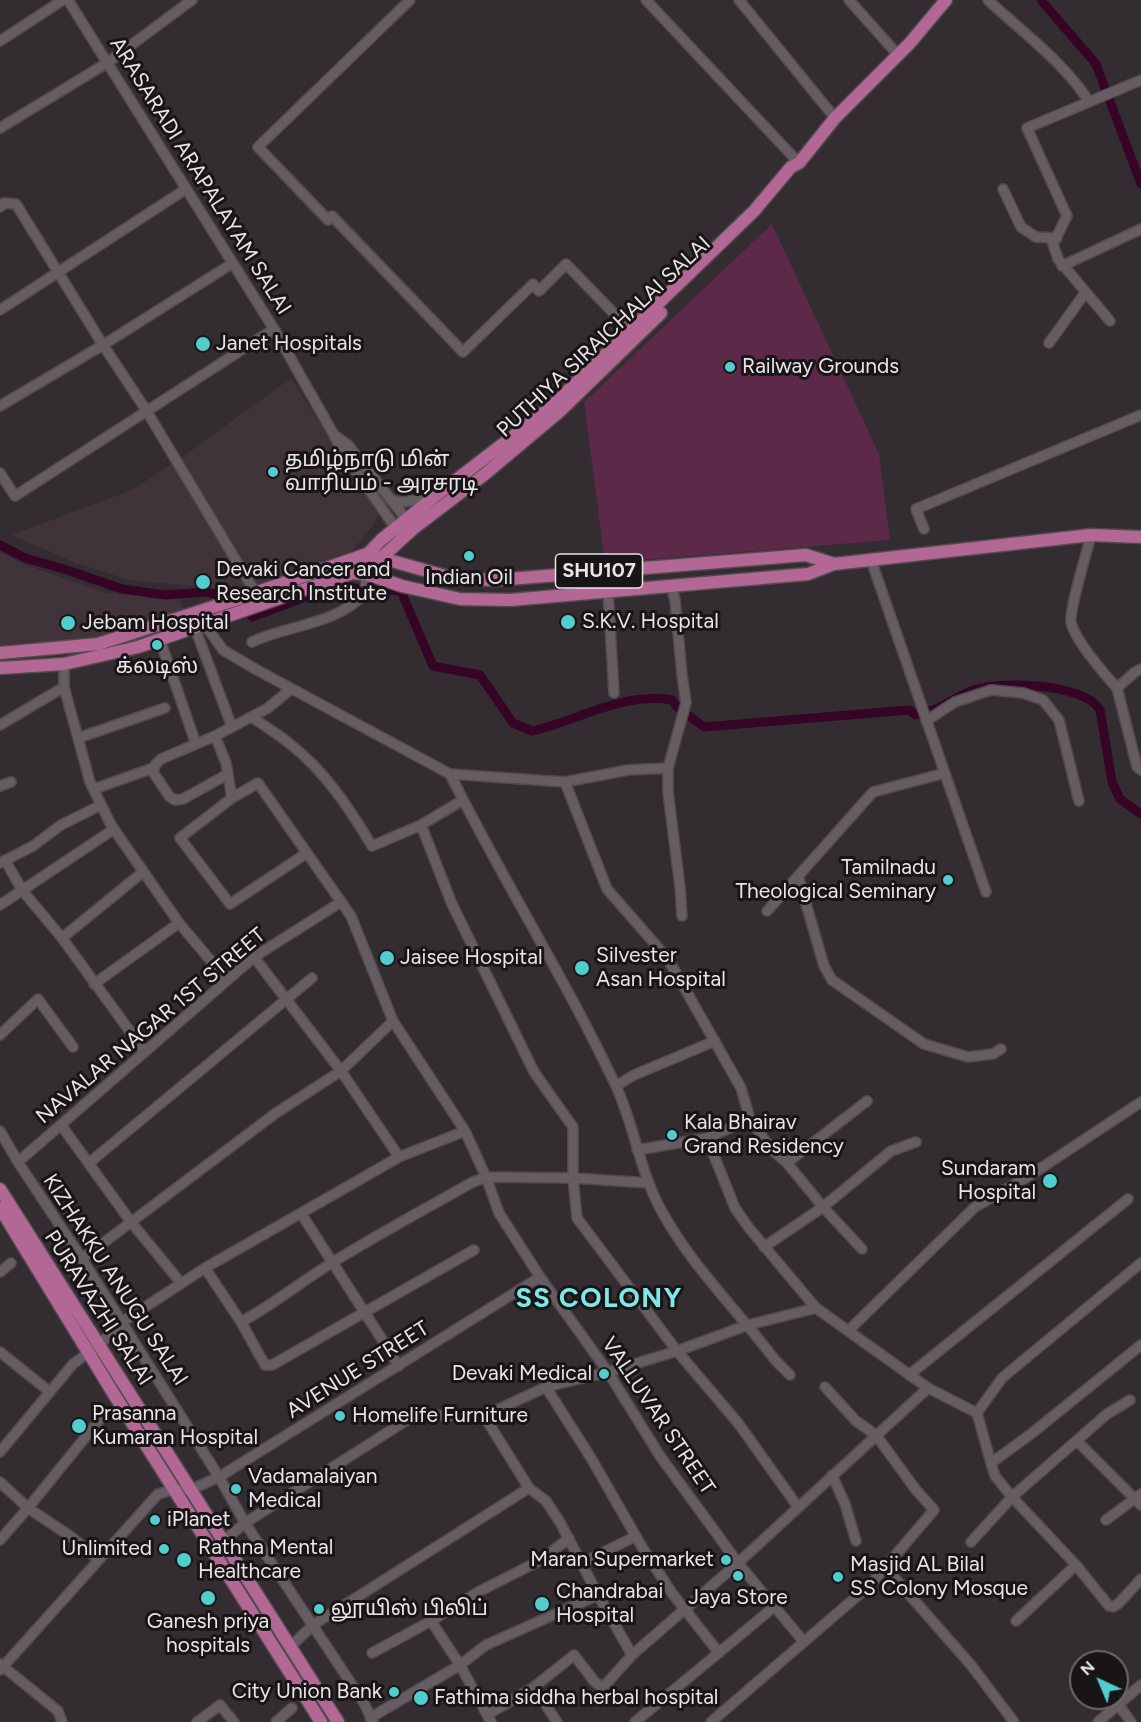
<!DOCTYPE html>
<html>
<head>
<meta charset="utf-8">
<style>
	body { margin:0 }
	#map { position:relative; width:1141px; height:1722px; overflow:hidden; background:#332c30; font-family:Figtree,sans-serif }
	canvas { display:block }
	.north { position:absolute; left:1069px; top:1650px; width:60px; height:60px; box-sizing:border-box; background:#191517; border:2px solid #6c686a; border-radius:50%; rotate:316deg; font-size:16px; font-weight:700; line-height:24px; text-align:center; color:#e9e4e7 }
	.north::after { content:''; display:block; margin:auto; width:21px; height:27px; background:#52cdcd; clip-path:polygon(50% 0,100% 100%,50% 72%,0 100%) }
</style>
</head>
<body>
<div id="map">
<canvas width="1141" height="1722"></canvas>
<div class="north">N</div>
</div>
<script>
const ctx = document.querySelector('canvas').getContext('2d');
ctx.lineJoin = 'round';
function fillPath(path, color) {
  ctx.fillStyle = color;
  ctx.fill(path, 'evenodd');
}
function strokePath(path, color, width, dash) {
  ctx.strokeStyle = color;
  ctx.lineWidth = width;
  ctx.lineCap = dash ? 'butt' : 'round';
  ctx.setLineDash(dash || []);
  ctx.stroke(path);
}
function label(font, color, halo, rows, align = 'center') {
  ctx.font = font + ' Figtree,"Noto Sans Tamil",sans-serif';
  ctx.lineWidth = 6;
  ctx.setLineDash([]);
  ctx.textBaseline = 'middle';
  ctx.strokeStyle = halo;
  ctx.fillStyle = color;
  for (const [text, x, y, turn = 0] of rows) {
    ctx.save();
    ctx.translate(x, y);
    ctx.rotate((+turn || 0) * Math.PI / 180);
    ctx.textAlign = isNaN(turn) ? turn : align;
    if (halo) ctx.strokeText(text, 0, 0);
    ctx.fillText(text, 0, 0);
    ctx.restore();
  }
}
fillPath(new Path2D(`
	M291,378L363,489L379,516L365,536L347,556L243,591L130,580L76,563L11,535L132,490L184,456Z
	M0,552L23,564L107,593L179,598L184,614L101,641L0,651Z`), '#41333a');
fillPath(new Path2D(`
	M772,224L879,454L890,540L605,563L584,402Z`), '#5c2948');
strokePath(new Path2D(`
	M1041,0L1096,64L1141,184
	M0,545L25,558L67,570L122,589L165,595L206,592L223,596L234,595L252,617L316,593L361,588L401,591L433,666L480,675L513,723L532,731C580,720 621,692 672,700L677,707L704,727L909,710L916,715C923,713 931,711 938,708C949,703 960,695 971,691C997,680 1085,683 1100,710L1112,782L1120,799L1141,814`), '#360425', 9);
const minor = new Path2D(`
	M68,0L274,329L334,435L340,448L399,533
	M410,0L258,147L328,220L332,216L463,352L533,284L539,291L566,264L631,331
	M646,0L799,163
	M739,0L835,118
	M849,0L898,55
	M988,0C1019,29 1068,66 1089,102
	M0,41L63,0
	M0,128L107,63L192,0
	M1003,189L1021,227L1036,237L1057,238
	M0,207L4,203L16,204L103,345L146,410L255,592
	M1062,266L1141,229
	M0,310L186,189
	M1110,321L1058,259L1053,244L1067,216L1027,128L1141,80
	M1049,343L1085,293
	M0,406L103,345L233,263
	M334,435L348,445L410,524
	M0,473L15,496L274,329
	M391,500L402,502L430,498
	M924,529L916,509L1141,415
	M1091,535C1087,552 1069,610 1071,622C1074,639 1105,675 1117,688L1135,672L1141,669
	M871,560L986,892
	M671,585L675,600L682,675L686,703L668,768V792L680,887L682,916
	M608,592L614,693
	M205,625L223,650L257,670L450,774L565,782L628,770L668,768
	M195,628L232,727
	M160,640L196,744
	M252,642C287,625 337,625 365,593L366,574
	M64,687V664
	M1117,688L1137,767L1141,770
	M252,717C264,726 278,734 290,744C325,771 349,808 372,846L421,825L463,800
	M926,721L955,702L991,690L1023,693L1043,700L1059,720L1079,801
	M0,725L64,687L90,782L111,825L179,923L94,984
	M215,736L161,759L155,765L153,772L169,796L175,800L183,799L228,774
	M78,738L165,708
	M450,774C502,879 565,978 615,1084C634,1123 639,1169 660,1208C689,1263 737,1310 775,1360L790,1375
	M565,782L607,889L668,959L741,1088L750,1119L771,1149L787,1163L823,1207L862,1249
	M0,786L11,782
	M94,789L153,768
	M232,798L226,763L215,736L268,708L291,689
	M421,825L452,904L534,1072L573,1127V1178L577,1218L677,1351L738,1423L798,1507
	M307,853L230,904L180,838L232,798L258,783L351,916L393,1021L465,1131L486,1177L499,1213L540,1277L608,1372L660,1456L738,1563L804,1642
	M5,860L22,890L62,938L145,1052
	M0,863L33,846L61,825L101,805
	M798,876L824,966L832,980L924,1044L968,1057L993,1054L1001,1049
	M0,905L114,829
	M767,911L873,792L945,773
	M179,923L227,980
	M62,938L143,872
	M254,957L341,1071L399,1157
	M0,1035L38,999L73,1047
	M616,1086L634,1075L715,1041
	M61,1125L131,1222L181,1283
	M0,1131L18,1162L82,1259L219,1477L245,1523L364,1703L373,1722
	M707,1138L750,1119
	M637,1150L707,1138L735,1208L749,1228L816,1308L928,1388L977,1413L991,1463L1031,1434L1141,1345
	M18,1162L254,957L341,902
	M89,1163L312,978
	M787,1163L867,1101
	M302,1215L399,1366
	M764,1247L823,1207L891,1151L916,1142
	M82,1259L276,1113L341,1071L393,1021
	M205,1268L241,1322L265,1365H272L474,1250
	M0,1272L11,1263
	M241,1322C273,1305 302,1281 333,1262C379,1234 426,1208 473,1182L486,1177L573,1178L649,1183
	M848,1331L975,1207L1029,1176L1141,1102
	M0,1352L50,1392
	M909,1375L1128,1199
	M546,1387L591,1458L642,1547L672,1593L719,1653
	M977,1413L1002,1378L1141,1263
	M1077,1441L1141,1505
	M0,1452L73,1364L99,1345L122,1322L205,1268L399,1157L465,1131
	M991,1463L995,1476L1012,1497L1076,1565L1016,1621
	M832,1475L845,1504L856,1541
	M0,1482L28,1508L70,1536L98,1559
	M529,1488L546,1501L561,1524L598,1595
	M1106,1520L1141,1494
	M0,1540L28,1508L105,1413
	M223,1541L245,1523L415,1415L484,1416L546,1387L608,1372L677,1351L748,1325L816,1308
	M971,1542L1012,1497L1107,1414L1130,1400
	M582,1563L636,1536
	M1076,1565L1109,1606L1113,1607L1119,1603L1141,1579
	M885,1567L971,1665L1014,1722
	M431,1621L460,1665L491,1722
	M290,1647L313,1625L529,1488L484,1416
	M372,1653L431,1621L478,1592L543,1559L569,1538
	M0,1664L58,1711L62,1722
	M0,1670L158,1494L175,1489L190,1490L219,1477L540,1277
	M534,1687L557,1722
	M1118,1704L1131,1722
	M487,1715L534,1687L574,1655L594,1681L601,1687L607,1683L632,1655
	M370,1718L460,1665L486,1645L598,1595L632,1655L738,1563L928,1388
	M197,1722L220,1705L234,1722
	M276,1722L292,1708
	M635,1722L774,1607
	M711,1722L870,1585L934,1510L916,1490L876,1435L856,1421L825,1387
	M1098,1722L1141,1685`);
const major = new Path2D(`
	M364,558L381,540L434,497L551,407L754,211L791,167L799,163L835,118L910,43L946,0
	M366,574L381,558L414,528L485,474L559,412L661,313
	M0,653L98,644L232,601L367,554L456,579L496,580L806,555L834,564
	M0,668L64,664L138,647L352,573L366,574L402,586L460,599L510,600L808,574L834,564L1091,535L1141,537
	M0,1189L338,1722
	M0,1208L115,1396L321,1722`);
strokePath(minor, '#514a4e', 12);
strokePath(major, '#514a4e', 15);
strokePath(minor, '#655d61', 9);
strokePath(major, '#b36794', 12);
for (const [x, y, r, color] of [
	[203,344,8,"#52cdcd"],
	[730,367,6,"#52cdcd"],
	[273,472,6,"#52cdcd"],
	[469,556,6,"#52cdcd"],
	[203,582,8,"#52cdcd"],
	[568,622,8,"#52cdcd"],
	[68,623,8,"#52cdcd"],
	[157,645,6,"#52cdcd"],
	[948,880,6,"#52cdcd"],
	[387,958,8,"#52cdcd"],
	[582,968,8,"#52cdcd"],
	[672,1135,6,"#52cdcd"],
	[1050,1181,8,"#52cdcd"],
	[604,1374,6,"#52cdcd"],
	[340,1416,6,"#52cdcd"],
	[79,1426,8,"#52cdcd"],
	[236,1489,6,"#52cdcd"],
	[155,1520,6,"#52cdcd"],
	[164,1549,6,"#52cdcd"],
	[184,1560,8,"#52cdcd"],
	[726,1560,6,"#52cdcd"],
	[738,1576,6,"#52cdcd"],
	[838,1577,6,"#52cdcd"],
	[208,1598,8,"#52cdcd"],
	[542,1604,8,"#52cdcd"],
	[319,1609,6,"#52cdcd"],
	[394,1692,6,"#52cdcd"],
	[421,1698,8,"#52cdcd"]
]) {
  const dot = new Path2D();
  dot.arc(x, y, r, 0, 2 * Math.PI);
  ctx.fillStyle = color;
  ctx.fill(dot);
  strokePath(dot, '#191517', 2);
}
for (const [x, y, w] of [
	[599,571,87]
]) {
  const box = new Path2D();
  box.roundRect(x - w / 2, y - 17, w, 34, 4.5);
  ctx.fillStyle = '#191517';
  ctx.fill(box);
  strokePath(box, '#e9e4e7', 1.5);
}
label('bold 20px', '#e9e4e7', null, [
	["SHU107",599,571]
]);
label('21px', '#e9e4e7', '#191517', [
	["ARASARADI ARAPALAYAM SALAI",200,176,58],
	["PUTHIYA SIRAICHALAI SALAI",604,337,-43],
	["NAVALAR NAGAR 1ST STREET",151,1026,-40],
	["KIZHAKKU ANUGU SALAI",115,1280,57],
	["PURAVAZHI SALAI",98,1308,57],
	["AVENUE STREET",358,1370,-32],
	["VALLUVAR STREET",658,1416,56]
]);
label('21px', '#e9e4e7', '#191517', [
	["Janet Hospitals",216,344],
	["Railway Grounds",742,367],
	["தமிழ்நாடு மின்",285,460],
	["வாரியம் - அரசரடி",285,484],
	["Devaki Cancer and",216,570],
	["Research Institute",216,594],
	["Indian Oil",469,578,"center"],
	["S.K.V. Hospital",582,622],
	["Jebam Hospital",82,623],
	["க்லடிஸ்",157,667,"center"],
	["Tamilnadu",936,868,"right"],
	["Theological Seminary",936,892,"right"],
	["Silvester",596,956],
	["Asan Hospital",596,980],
	["Jaisee Hospital",400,958],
	["Kala Bhairav",684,1123],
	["Grand Residency",684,1147],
	["Sundaram",1036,1169,"right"],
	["Hospital",1036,1193,"right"],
	["Devaki Medical",592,1374,"right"],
	["Prasanna",92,1414],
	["Kumaran Hospital",92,1438],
	["Homelife Furniture",352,1416],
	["Vadamalaiyan",248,1477],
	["Medical",248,1501],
	["iPlanet",167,1520],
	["Rathna Mental",198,1548],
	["Healthcare",198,1572],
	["Unlimited",152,1549,"right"],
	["Maran Supermarket",714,1560,"right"],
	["Masjid AL Bilal",850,1565],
	["SS Colony Mosque",850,1589],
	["Chandrabai",556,1592],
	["Hospital",556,1616],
	["Jaya Store",738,1598,"center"],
	["லூயிஸ் பிலிப்",331,1609],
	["Ganesh priya",208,1622,"center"],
	["hospitals",208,1646,"center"],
	["City Union Bank",382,1692,"right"],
	["Fathima siddha herbal hospital",434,1698]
], 'left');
ctx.letterSpacing = '1.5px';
label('bold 27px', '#7ce8e8', '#191517', [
	["SS COLONY",599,1299]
]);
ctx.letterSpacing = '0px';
</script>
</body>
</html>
